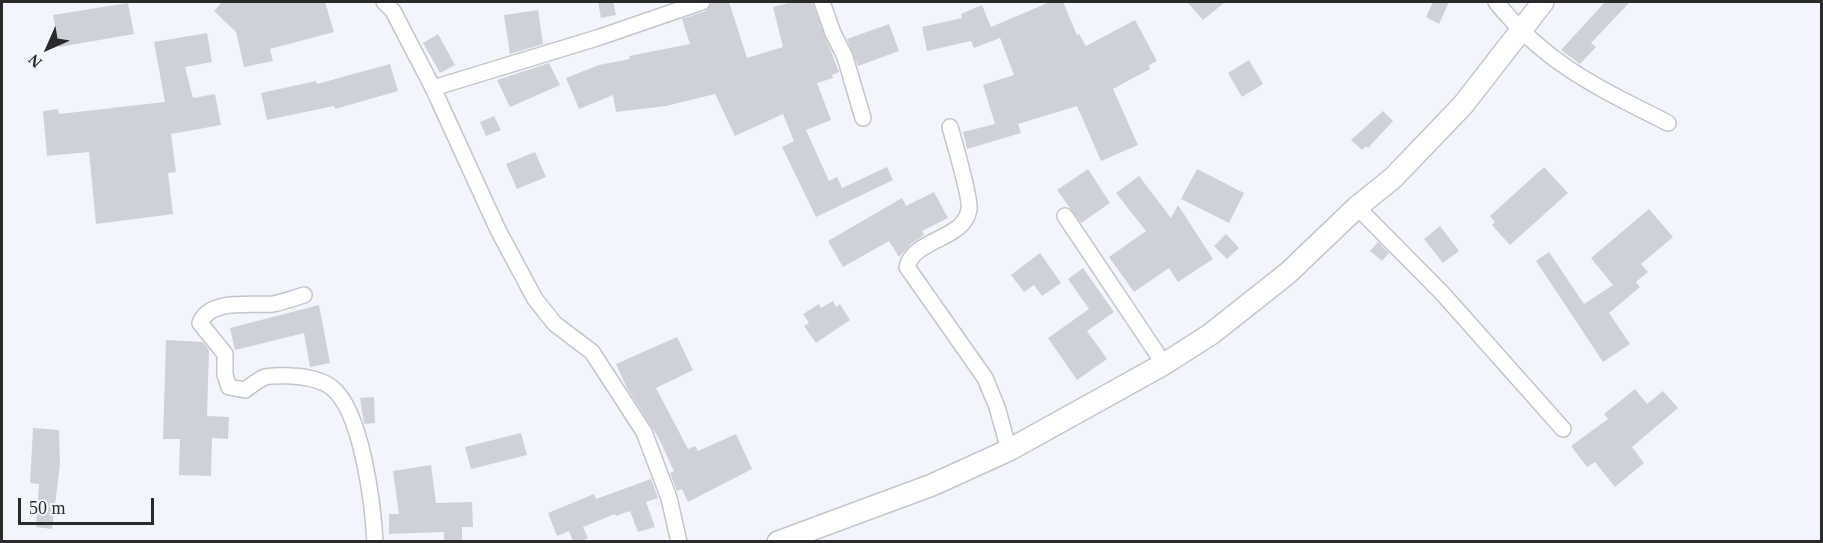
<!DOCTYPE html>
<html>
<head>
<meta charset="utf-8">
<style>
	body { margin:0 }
	#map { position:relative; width:1823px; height:543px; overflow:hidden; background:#f3f5fd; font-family:"Times New Roman",serif }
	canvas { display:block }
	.frame { position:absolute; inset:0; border:3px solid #2a2a2d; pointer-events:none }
	.north { position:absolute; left:18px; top:18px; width:60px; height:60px; -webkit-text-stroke:4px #f3f5fd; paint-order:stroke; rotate:225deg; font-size:16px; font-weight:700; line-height:24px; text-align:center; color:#2a2a2d }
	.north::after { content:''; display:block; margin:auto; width:21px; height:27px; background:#2a2a2d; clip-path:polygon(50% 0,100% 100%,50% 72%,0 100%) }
	.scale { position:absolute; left:18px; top:498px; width:136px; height:27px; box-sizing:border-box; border:3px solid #2a2a2d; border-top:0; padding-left:8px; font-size:18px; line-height:21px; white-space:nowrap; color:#2a2a2d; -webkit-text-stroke:4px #f3f5fd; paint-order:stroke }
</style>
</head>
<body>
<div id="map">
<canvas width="1823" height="543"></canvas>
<div class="frame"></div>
<div class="north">N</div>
<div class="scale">50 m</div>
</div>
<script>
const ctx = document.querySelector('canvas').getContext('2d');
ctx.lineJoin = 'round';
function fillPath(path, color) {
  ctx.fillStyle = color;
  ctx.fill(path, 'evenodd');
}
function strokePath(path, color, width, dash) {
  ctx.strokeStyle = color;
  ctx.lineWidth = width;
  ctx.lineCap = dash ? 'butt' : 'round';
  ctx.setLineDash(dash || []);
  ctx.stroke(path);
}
fillPath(new Path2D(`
	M222,2H325L334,32L270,49L273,61L244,67L236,32L214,11Z
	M598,2H613L616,15L601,18Z
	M711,2H729L747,58L783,47L773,7L792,2H812L839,72L832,75L833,78L817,83L831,120L806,130L829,181L837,177L842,188L887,167L893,180L816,217L782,147L794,141L783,114L735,136L715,94L666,106L616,112L613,95L579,109L566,78L599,65L630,59L629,56L690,44L682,19L706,11Z
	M1050,2H1063L1077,35L1079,34L1086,46L1135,20L1157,61L1149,65L1150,69L1113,89L1138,145L1101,161L1077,106L1018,124L1021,133L967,149L963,132L995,124L983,85L1014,75L1000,38L974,48L971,41L927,51L922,27L962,18L961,14L982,5L991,27Z
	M1187,2H1225L1203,20Z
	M1433,2H1449L1439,24L1426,17Z
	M1605,2H1630L1591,43L1596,47L1580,64L1561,50Z
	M128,3L134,34L59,47L53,15Z
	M538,10L543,44L510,54L504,15Z
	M889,24L899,51L858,66L847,39Z
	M207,33L212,62L185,67L193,98L215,94L221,125L171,134L176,172L168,173L173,214L96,224L89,152L47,156L43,111L58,109L59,114L165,102L154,42Z
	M438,34L455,65L440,73L423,43Z
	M1249,60L1263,84L1242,97L1228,73Z
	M549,63L560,85L510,107L497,80Z
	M390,64L398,91L335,109L334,106L267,120L261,93L316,81L317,84Z
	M1383,111L1393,121L1368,148L1366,146L1362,150L1351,140Z
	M494,116L501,130L486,136L480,122Z
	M535,152L546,177L517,189L506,164Z
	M1544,167L1568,193L1510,245L1492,225L1495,222L1490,216Z
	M1088,169L1110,203L1081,223L1057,190Z
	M1197,169L1244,193L1229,223L1181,199Z
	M1139,176L1171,218L1178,205L1213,259L1178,282L1169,268L1134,292L1109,257L1146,231L1116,193Z
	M934,192L948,218L922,231L924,235L912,243L899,257L889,241L843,267L828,241L902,198L906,206Z
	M1649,209L1673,237L1641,264L1648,272L1636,282L1640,287L1609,313L1630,344L1603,362L1536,261L1549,252L1584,304L1613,285L1591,258Z
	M1440,226L1459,251L1443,263L1424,239Z
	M1226,234L1239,248L1227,259L1214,246Z
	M1378,242L1389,253L1382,261L1370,251Z
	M1040,253L1061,283L1042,296L1034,285L1024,292L1011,275Z
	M1083,268L1114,312L1087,331L1107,359L1077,380L1048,338L1089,309L1068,279Z
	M833,301L836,307L840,304L850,320L816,343L804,326L809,323L803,314L819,304L821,308Z
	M319,305L330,363L310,367L304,333L235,350L230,328Z
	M677,337L693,370L656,388L688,449L695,446L698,451L736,434L752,469L688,502L682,489L677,491L670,473L674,471L658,437L627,388L616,364Z
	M166,340L203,342L209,350L207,416L229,417L228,439L212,438L211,476L179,475L180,439H163Z
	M1635,389L1647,404L1663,391L1678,408L1632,447L1644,463L1615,487L1595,462L1587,467L1571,446L1608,419L1604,414Z
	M374,397L375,423L364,424L360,398Z
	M33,428L59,430L60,464L52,529L36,527L39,484L30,483Z
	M521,433L527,455L471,469L465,447Z
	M431,465L436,503L472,502L473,527H462V542H444V532L389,534V514H399L393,471Z
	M651,479L658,498L646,502L655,527L638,532L630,511L616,516L615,514L583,527L588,538L580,542H573L569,531L557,536L548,513L594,494L596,499Z`), '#cfd1d9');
const street = new Path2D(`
	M384,2L393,11L433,88L498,230L535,299L555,324L592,352L644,432L669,498L679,542
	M822,2L833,33L845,57L863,118
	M1496,2C1547,65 1597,87 1668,123
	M433,88L597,38L702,2
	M950,127C954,141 971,199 969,209C965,240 914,238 907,267L985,378L997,407L1009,450
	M1357,207L1443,294L1563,429
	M1065,216L1164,364
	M304,295C294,298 283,302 273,304C251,306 210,298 200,323L225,354V375L229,387L245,390C266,374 266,375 291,376C303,376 322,380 331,387C362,410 373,505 375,542`);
const secondary = new Path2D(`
	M778,542L932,485L1009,450L1164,364L1211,334L1288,273L1357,207L1393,178L1463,105L1543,2`);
strokePath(street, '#c4c5cd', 18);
strokePath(secondary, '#c4c5cd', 24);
strokePath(street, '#fff', 15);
strokePath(secondary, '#fff', 21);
</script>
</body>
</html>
